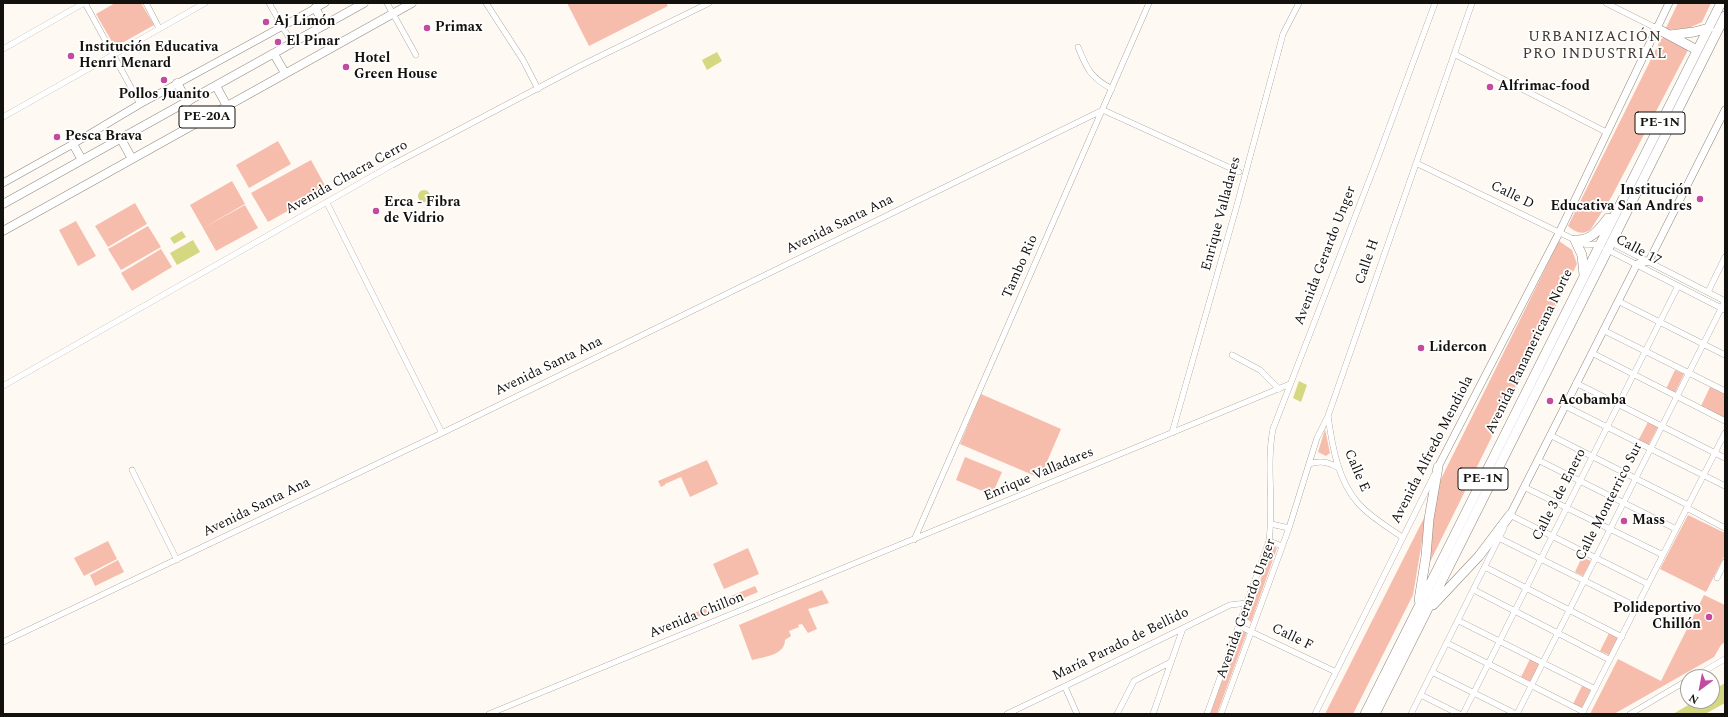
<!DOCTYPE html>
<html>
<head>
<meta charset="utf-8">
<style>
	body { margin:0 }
	#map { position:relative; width:1728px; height:717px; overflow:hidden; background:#fef9f3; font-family:Spectral,serif }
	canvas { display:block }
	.frame { position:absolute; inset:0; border:4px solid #13110d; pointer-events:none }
	.north { position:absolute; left:1680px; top:669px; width:40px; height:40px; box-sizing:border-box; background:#fff; border:1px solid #a1a09e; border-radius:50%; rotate:212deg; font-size:11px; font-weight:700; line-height:16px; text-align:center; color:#13110d }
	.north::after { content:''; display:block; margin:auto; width:14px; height:18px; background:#c24a9f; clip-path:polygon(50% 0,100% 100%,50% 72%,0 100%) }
</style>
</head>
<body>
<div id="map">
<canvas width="1728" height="717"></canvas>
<div class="frame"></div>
<div class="north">N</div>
</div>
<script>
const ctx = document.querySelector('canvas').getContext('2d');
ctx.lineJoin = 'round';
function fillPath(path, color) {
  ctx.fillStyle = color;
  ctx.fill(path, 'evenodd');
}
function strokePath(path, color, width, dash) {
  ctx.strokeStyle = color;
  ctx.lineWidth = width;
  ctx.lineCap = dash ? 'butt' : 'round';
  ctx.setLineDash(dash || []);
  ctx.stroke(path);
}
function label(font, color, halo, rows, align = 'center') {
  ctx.font = font + ' Spectral,serif';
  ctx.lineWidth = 3.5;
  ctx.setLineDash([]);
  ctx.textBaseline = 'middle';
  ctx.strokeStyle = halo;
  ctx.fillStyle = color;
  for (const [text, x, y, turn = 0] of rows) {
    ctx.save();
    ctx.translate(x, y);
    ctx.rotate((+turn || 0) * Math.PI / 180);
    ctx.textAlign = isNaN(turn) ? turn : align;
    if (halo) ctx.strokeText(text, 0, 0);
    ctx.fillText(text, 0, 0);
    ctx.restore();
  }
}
fillPath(new Path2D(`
	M115,3H141L154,25L115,47L96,14Z
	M567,3H666L668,6L589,46Z
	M1678,3H1711L1702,22L1689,28L1665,30Z
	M1665,37L1688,50L1612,196L1591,229C1583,236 1575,232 1568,226L1661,39Z
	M278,141L291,164L249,188L236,165Z
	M311,160L327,189L268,222L251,193Z
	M232,181L245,204L203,228L190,205Z
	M135,203L147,224L108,247L95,226Z
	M245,205L258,228L216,251L203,228Z
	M76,221L96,256L78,266L59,230Z
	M148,226L161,247L121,270L108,249Z
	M1559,241L1572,250L1577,264L1429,564L1435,491Z
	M161,249L172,267L132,291L121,273Z
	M1675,370L1684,374L1675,393L1666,389Z
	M1710,387L1725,394V419L1701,406Z
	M981,394L1061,429L1040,478L960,444Z
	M1648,422L1658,427L1648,446L1638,441Z
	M1325,429L1330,453L1326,456L1318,452Z
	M965,457L1002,472L992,495L956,480Z
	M707,460L718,484L690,497L681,477L665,484V485L661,487L658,481Z
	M1427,512L1413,595L1353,714H1325Z
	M1688,515L1725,533V555L1706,592L1660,569Z
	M108,541L117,559L84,576L74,558Z
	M1272,546L1277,548L1251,622L1247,619Z
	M748,548L759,574L724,589L713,564Z
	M1582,557L1591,561L1583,576L1575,572Z
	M118,560L124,572L95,586L90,575Z
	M755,586L758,592L725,606L722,600Z
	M822,590L829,603L808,609L817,629L808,633L802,624L798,625L799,627L789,631L791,636L785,640C785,655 764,657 752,660L739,625Z
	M1704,595L1725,605V642L1721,645L1714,657L1614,714H1590L1618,659L1661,681Z
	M706,608L708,613L677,626L674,621Z
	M1241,629L1247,632L1217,714H1210Z
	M1609,633L1618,638L1609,655L1600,651Z
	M1530,659L1539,664L1531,682L1521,677Z
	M1582,686L1591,690L1582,708L1573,704Z`), '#f7bdac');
fillPath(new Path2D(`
	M717,52L722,61L707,70L702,60Z
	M418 196a6 6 0 1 1 12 0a6 6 0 1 1-12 0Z
	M182,231L186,237L174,244L170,238Z
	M193,240L200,252L177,265L170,253Z
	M1299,381L1307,385L1301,402L1293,398Z
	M1725,683V703L1705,714H1673L1695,701H1712V691Z`), '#d5d781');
const minor = new Path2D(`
	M85,3L140,104
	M146,3L159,28
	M269,3L292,43
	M387,3L416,55
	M486,3L523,60L538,89
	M1606,3L1656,28
	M1078,47C1087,69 1090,77 1112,89
	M3,49L84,3
	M1454,54L1606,132
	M3,117L205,3
	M1416,163L1575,240L1587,245L1601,244
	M327,203L442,433
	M1610,242L1725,301
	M1606,249L1725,310
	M1708,292L1725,257
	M1618,301L1725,355
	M1603,330L1725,391
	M1592,353L1725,421
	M1232,355L1260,370L1279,389
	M1576,383L1725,458
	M3,386L392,165L580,66L709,3
	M1565,406L1725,486
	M1328,416C1332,445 1338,481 1358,503C1370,517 1388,527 1402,537
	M1172,433L1237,205L1283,34L1299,3
	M1550,435L1688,505
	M1538,460L1676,529
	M1309,464C1321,460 1328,462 1339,468
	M132,470L177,560
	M1524,487L1663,555
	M1687,508L1725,528
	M1509,517L1510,515L1648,584
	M1271,524L1289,528
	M1499,538L1637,607
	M914,540L1149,3
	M1269,541L1282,546
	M1485,567L1622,637
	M1717,578L1725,562
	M1474,590L1610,660
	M1459,621L1595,689
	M1239,626L1336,672
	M3,642L442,433L1103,110L1239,172
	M1447,643L1584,712
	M1432,672L1516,714
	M1694,677L1725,659
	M1065,687L1077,714
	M1421,695L1459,714
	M489,714L1290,384
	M1007,714L1080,679L1230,605L1247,603
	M1117,714L1134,681L1171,662
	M1153,714L1183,628
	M1207,714L1269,541C1274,504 1266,465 1273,429L1377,160L1435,3
	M1221,714L1289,528L1317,438L1328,416L1472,3
	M1315,714L1434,475
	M1411,714L1504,528
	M1463,714L1678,286
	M1517,714L1725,301
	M1582,714L1725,433
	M1630,714L1688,680`);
const tertiary = new Path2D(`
	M3,183L73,144L140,104L325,3
	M1438,467L1559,233L1669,3
	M1510,515L1637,264L1649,261L1725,110`);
const primary = new Path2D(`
	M315,8L325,25
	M274,54L285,73
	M177,83L188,102
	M216,86L227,106
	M121,139L132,159
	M73,144L82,160
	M3,204L364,3
	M3,231L412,3`);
const trunk = new Path2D(`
	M1656,28L1697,50
	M1670,35L1694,32L1709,28
	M1575,240C1591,241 1599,230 1608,218
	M1575,240L1582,255L1584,275
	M1419,600L1426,556L1429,519L1438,467
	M1433,605L1479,556L1510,515
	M1365,714L1721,3
	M1375,714L1725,16`);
strokePath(minor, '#8f887f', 6);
strokePath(tertiary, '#8f887f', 8);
strokePath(primary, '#8f887f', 9);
strokePath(trunk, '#8f887f', 10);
strokePath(minor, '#fff', 5.5);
strokePath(tertiary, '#fff', 7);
strokePath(primary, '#fff', 8);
strokePath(trunk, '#fff', 9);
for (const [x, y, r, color] of [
	[266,22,4,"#c24a9f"],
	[427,28,4,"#c24a9f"],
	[278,42,4,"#c24a9f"],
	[71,56,4,"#c24a9f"],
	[346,67,4,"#c24a9f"],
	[164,80,4,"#c24a9f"],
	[1490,87,4,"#c24a9f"],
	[57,137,4,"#c24a9f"],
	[1700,199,4,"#c24a9f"],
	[376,211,4,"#c24a9f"],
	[1421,348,4,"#c24a9f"],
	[1550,401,4,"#c24a9f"],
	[1624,521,4,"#c24a9f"],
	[1709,617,4,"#c24a9f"]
]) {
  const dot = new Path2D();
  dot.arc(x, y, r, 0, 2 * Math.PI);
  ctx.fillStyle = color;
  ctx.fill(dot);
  strokePath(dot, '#fff', 1.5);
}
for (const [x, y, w] of [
	[207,117,56],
	[1660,123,50],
	[1483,479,50]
]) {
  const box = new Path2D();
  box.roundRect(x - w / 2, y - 11, w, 22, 3);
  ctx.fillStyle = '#fff';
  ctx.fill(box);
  strokePath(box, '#13110d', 1);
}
label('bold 13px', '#13110d', null, [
	["PE-20A",207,117],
	["PE-1N",1660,123],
	["PE-1N",1483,479]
]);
label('bold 14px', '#13110d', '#fff', [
	["Aj Limón",274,22],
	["Primax",435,28],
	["El Pinar",286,42],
	["Institución Educativa",79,48],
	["Henri Menard",79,64],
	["Hotel",354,59],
	["Green House",354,75],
	["Alfrimac-food",1498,87],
	["Pollos Juanito",164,95,"center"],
	["Pesca Brava",65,137],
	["Institución",1692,191,"right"],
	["Educativa San Andres",1692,207,"right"],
	["Erca - Fibra",384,203],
	["de Vidrio",384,219],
	["Lidercon",1429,348],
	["Acobamba",1558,401],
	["Mass",1632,521],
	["Polideportivo",1701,609,"right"],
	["Chillón",1701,625,"right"]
], 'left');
label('14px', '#13110d', '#fff', [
	["Avenida Chacra Cerro",347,178,-29],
	["Calle D",1512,196,26],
	["Enrique Valladares",1222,214,-75],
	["Avenida Santa Ana",840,225,-26],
	["Calle 17",1638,251,28],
	["Avenida Gerardo Unger",1326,256,-69],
	["Calle H",1368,262,-71],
	["Tambo Rio",1021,267,-66],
	["Avenida Panamericana Norte",1530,352,-64],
	["Avenida Santa Ana",549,367,-26],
	["Avenida Alfredo Mendiola",1433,450,-63],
	["Calle E",1356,471,67],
	["Enrique Valladares",1039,475,-23],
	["Calle 3 de Enero",1560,495,-63],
	["Calle Monterrico Sur",1610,502,-63],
	["Avenida Santa Ana",257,508,-26],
	["Avenida Gerardo Unger",1247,609,-70],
	["Avenida Chillon",697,616,-22],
	["Calle F",1292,638,26],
	["María Parado de Bellido",1121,645,-26]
]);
ctx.letterSpacing = '1px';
label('15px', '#403a32', '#fff', [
	["URBANIZACIÓN",1595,38],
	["PRO INDUSTRIAL",1595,55]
]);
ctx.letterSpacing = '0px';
</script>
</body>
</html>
